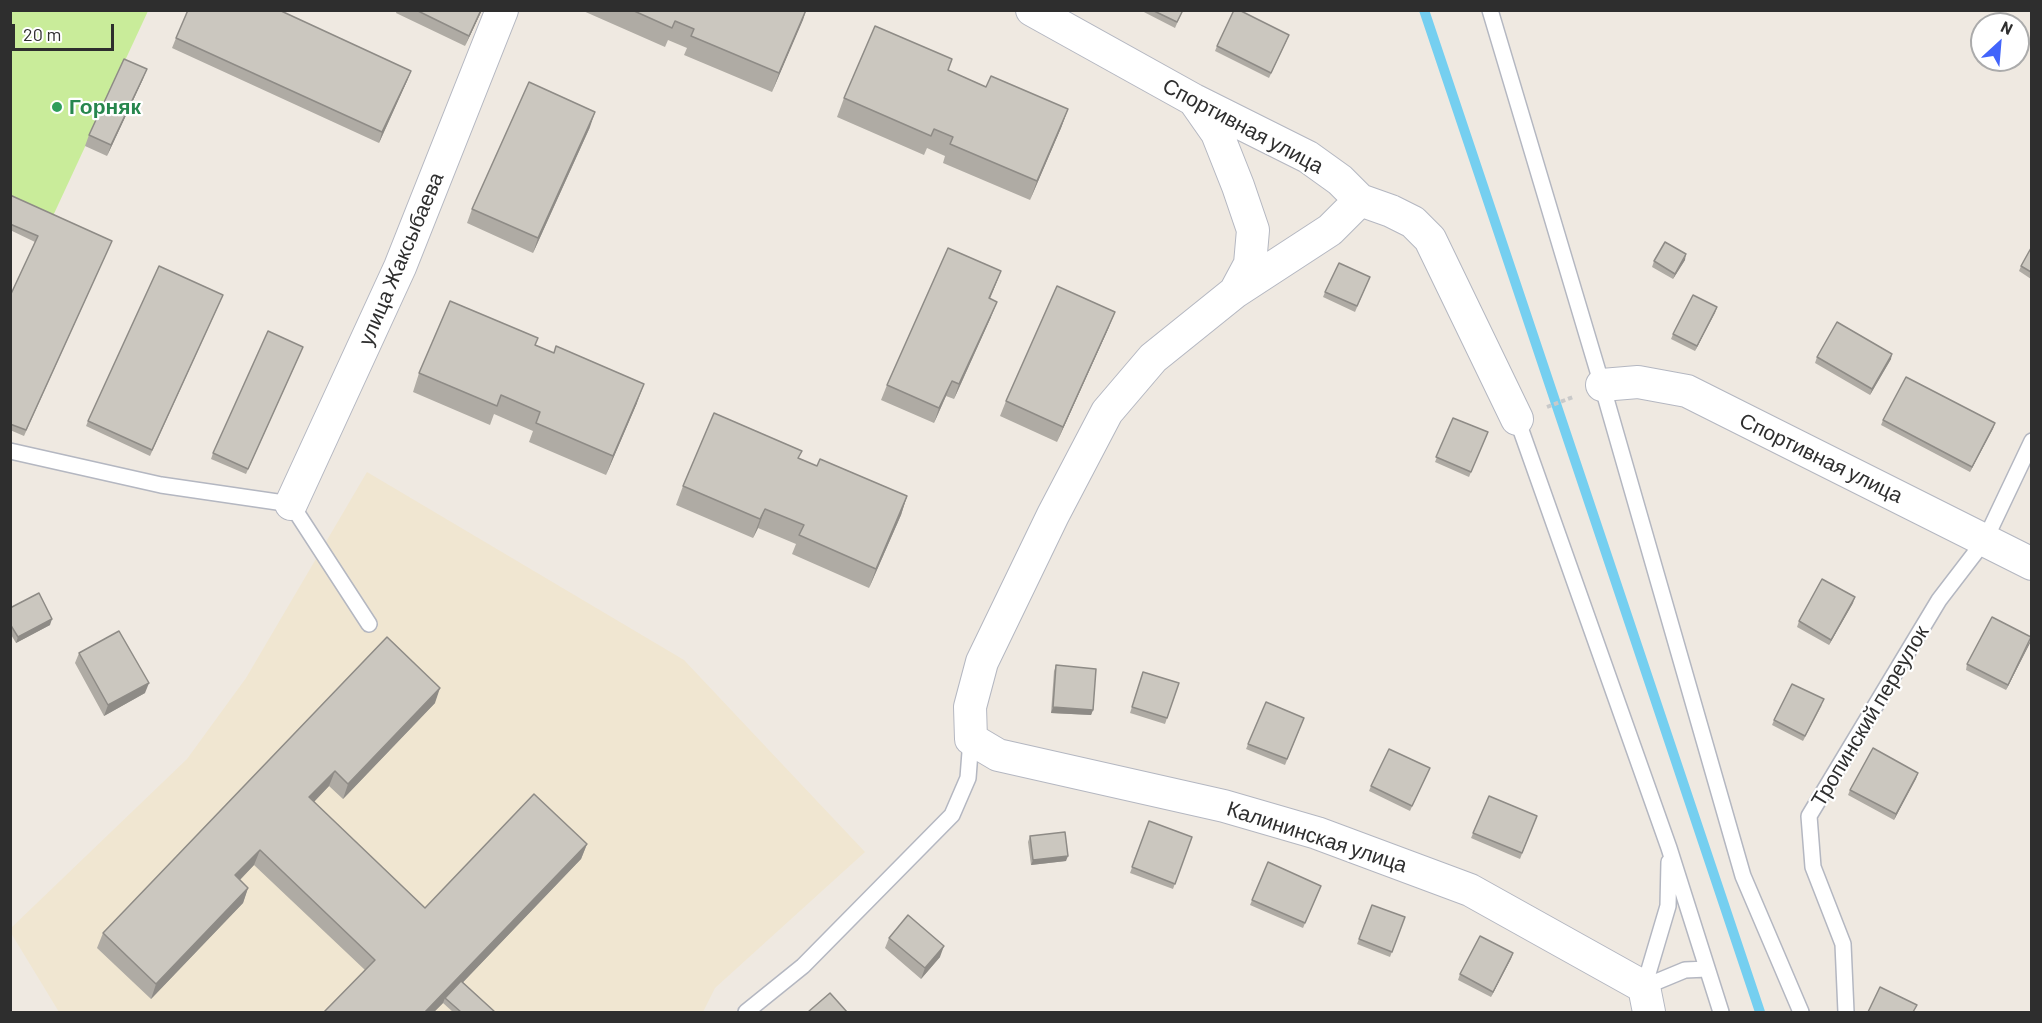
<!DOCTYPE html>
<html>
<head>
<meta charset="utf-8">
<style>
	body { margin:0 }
	#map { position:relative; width:2042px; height:1023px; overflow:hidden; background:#efe9e1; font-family:Barlow,sans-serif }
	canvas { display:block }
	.frame { position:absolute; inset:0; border:12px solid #2e2e2e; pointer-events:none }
	.north { position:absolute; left:1970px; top:12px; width:60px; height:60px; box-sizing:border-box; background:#fff; border:2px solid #ababab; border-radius:50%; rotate:26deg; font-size:16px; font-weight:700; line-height:24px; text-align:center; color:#2e2e2e }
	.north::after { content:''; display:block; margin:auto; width:21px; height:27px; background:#4264fb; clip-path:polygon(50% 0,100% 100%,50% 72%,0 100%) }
	.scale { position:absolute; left:12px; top:24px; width:102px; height:27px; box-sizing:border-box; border:3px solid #2e2e2e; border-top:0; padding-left:8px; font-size:18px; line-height:21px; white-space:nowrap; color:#2e2e2e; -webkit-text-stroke:4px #fff; paint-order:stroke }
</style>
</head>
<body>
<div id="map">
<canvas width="2042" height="1023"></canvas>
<div class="frame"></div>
<div class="north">N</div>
<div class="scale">20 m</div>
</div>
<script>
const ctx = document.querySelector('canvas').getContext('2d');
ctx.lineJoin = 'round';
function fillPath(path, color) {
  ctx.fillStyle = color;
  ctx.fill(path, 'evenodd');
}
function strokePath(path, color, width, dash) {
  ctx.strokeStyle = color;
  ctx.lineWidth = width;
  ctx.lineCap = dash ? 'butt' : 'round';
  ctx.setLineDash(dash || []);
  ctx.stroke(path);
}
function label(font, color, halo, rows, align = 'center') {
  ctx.font = font + ' Barlow,sans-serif';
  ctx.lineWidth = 4.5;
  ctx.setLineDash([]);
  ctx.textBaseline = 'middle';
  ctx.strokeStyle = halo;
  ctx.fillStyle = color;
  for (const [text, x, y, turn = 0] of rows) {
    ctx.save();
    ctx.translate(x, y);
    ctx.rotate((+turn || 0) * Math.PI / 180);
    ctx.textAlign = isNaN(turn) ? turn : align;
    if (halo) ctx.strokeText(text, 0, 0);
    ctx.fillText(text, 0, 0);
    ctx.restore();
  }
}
fillPath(new Path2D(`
	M367,472L684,660L865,852L715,988L703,1012H59L11,933V928L187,759L246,678Z`), '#f0e6d1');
fillPath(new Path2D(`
	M11,11H148L52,218L11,199Z`), '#c9ec9a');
strokePath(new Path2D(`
	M1424,10L1760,1012`), '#75cff0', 10);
const service = new Path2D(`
	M1490,10L1602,385L1743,876L1801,1012
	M1517,419L1669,848L1721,1012
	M10,451L161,485L291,504L369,624
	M1644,987L1668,906L1669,862
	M1644,987L1685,970L1707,969
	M746,1012L803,966L952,815L968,778L971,739
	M1846,1012L1843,944L1813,867L1809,816L1939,600L1985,540L2032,441`);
const minor = new Path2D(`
	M1032,10L1194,100L1308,157L1340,180L1360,200L1391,211L1413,222L1430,239L1517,419
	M1196,103L1217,133L1238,186L1253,230L1250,264L1235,292
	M1360,200L1330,230L1235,292L1153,358L1107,412L1053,515L982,662L970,707L971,739L998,755L1224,806L1317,833L1470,890L1644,987L1649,1012
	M1602,385L1638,382L1687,391L2032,564
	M291,504L400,267L502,10`);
strokePath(service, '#b4b7c1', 18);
strokePath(minor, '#b4b7c1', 34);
strokePath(new Path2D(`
	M1547,407L1573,397`), '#c9c9c9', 4, [4.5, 3]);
strokePath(service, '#fff', 15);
strokePath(minor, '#fff', 32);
fillPath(new Path2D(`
	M397,10H482L465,46L396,13Z
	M581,10H806L772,92L684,55L687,48L668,40L665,47Z
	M1140,10H1183L1175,28Z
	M176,38L411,71L407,81L379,143L172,48Z
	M1287,40L1269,78L1215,51L1217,46Z
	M948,70L986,87L1068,109L1061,128L1030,200L943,163L945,156L927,148L924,155L837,117L844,98Z
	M143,79L107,156L85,146L89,135Z
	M590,127L533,253L467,223L472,209Z
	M10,195L112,241L24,436L10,430V296L35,242L10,230Z
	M2031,248V279L2019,271L2021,266Z
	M1685,260L1673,279L1652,267L1654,261Z
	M1001,271L990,299L991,317L954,399L946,396L934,423L881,400L887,385Z
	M1370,277L1355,312L1323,297L1325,292Z
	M221,300L150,456L86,426L88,421Z
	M1717,307L1695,351L1671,339L1673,334Z
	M1109,327L1057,442L1000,416L1006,401Z
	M535,345L637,403L606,475L529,442L533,431L494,414L490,425L413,392L419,373Z
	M301,352L246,474L211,459L213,453Z
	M1817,357L1891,359L1870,395L1815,363Z
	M1453,418L1488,432L1469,477L1435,462Z
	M1883,420L1995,423L1970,472L1881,425Z
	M799,459L817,466L907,496L901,515L869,588L792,554L796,544L758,528L753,538L676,505L683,486Z
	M1853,603L1829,645L1797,627L1799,621Z
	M10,608L50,625L16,643L10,633Z
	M387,637L435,703L343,799L329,786L314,802L425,908L587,844L581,859L463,982L495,1012H453L443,1003L434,1012H324L365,970L254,865L240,880L248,888L243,903L151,999L97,948L103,933Z
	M2030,643L2006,690L1966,670L1967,664Z
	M79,653L145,693L104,716L75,663Z
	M1056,665L1093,710L1091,715L1051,713L1054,671Z
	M1143,672L1179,683L1165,724L1130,713Z
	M1266,702L1304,718L1285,765L1246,749Z
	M1822,705L1803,741L1772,725L1774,720Z
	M1430,768L1410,811L1369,791L1371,786Z
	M1918,773L1894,820L1848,795L1850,790Z
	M1489,796L1537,816L1520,859L1471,838Z
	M1149,821L1192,837L1173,889L1130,873Z
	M1030,836L1066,861L1031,865L1028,842Z
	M1268,862L1321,886L1303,928L1250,905Z
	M1372,905L1405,917L1390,957L1357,944Z
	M889,938L940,957L921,979L885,948Z
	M1513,953L1491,997L1458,980L1460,974Z`), '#afaba4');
fillPath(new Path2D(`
	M481,10H482L465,46L469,36Z
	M806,10L803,20L772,92L779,73Z
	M147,69L143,79L107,156L111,145Z
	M411,71L407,81L379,143L382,132Z
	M1068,109L1061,128L1030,200L1037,181Z
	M595,112L590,127L533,253L538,238Z
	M1686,254L1685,260L1673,279L1675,274Z
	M1001,271L995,286L983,313L989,298Z
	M997,302L991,317L954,399L959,384Z
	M1717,307L1715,313L1695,351L1697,346Z
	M1115,312L1109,327L1057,442L1063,427Z
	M1892,354L1891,359L1870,395L1872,389Z
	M952,381L946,396L934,423L939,408Z
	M644,384L637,403L606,475L613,456Z
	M1995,423L1993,429L1970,472L1972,467Z
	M907,496L901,515L869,588L876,569Z
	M765,509L758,528L753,538L760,519Z
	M1855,597L1853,603L1829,645L1831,640Z
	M52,619L50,625L16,643L18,637Z
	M2031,639L2030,643L2006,690L2008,685Z
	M149,683L145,693L104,716L108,705Z
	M440,688L435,703L343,799L348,784Z
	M1053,707L1093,710L1091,715L1051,713Z
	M335,771L329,786L304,812L309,797Z
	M1918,773L1916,779L1894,820L1896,814Z
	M587,844L581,859L447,999L445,998L443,1003L434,1012H425Z
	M260,850L254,865L230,890L235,875Z
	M1068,856L1066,861L1031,865L1033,860Z
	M248,888L243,903L151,999L156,984Z
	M944,946L940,957L921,979L925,968Z
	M1513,953L1511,959L1491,997L1493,992Z`), '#8e8b86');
const building = new Path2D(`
	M188,10H279L411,71L382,132L176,38Z
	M416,10H481L469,36Z
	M632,10H806L779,73L691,36L694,29L675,21L672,28Z
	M1152,10H1183L1177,22Z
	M1234,10H1239L1289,35L1271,73L1217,46Z
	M875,26L952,59L948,70L986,87L991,76L1068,109L1037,181L950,144L953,137L934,129L931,136L844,98Z
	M124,59L147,69L111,145L89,135Z
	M529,82L595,112L538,238L472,209Z
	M10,195L112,241L26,430L10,424V296L38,236L10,224Z
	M1665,242L1686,254L1675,274L1654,261Z
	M948,248L1001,271L989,298L997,302L959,384L952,381L939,408L887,385Z
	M2031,248V272L2021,266Z
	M1339,263L1370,277L1357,306L1325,292Z
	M159,266L223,295L152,450L88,421Z
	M1057,286L1115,312L1063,427L1006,401Z
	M1693,295L1717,307L1697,346L1673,334Z
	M450,301L538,338L535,345L554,353L556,346L644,384L613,456L536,423L540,412L501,395L497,406L419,373Z
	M1837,322L1892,354L1872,389L1817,357Z
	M268,331L303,347L248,469L213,453Z
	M1906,377L1995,423L1972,467L1883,420Z
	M714,413L802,451L798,458L817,466L820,459L907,496L876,569L799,535L804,525L765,509L760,519L683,486Z
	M1453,418L1488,432L1471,472L1436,457Z
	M1822,579L1855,597L1831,640L1799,621Z
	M39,593L52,619L18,637L10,624V608Z
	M1992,617L2031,637L2008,685L1967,664Z
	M119,631L149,683L108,705L79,653Z
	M387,637L440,688L348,784L335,771L309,797L425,908L534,794L587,844L425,1012H324L375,960L260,850L235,875L248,888L156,984L103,933Z
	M1056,665L1096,669L1093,710L1053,707Z
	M1143,672L1179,683L1167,718L1132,707Z
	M1792,684L1824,699L1805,736L1774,720Z
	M1266,702L1304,718L1287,759L1248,744Z
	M1873,748L1918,773L1896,814L1850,790Z
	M1389,749L1430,768L1412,806L1371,786Z
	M1489,796L1537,816L1522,853L1473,833Z
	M1149,821L1192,837L1175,884L1132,867Z
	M1065,832L1068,856L1033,860L1030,836Z
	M1268,862L1321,886L1305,923L1252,900Z
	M1372,905L1405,917L1392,952L1359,939Z
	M908,915L944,946L925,968L889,938Z
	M1480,936L1513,953L1493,992L1460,974Z
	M461,981L495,1012H461L445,998Z
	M1880,987L1917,1005L1913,1012H1868Z
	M830,993L847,1012H808Z`);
fillPath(building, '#cbc7bf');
strokePath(building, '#8e8b86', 1.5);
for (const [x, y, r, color] of [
	[57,107,6,"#2e9e5b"]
]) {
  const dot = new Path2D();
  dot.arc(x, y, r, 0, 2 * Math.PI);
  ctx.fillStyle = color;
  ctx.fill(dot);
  strokePath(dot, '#fff', 2);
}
label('bold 21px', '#27864d', '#fff', [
	["Горняк",69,107]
], 'left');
label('21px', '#2e2e2e', '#fff', [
	["Спортивная улица",1243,126,28],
	["улица Жаксыбаева",401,259,-67],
	["Спортивная улица",1821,458,26],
	["Тропинский переулок",1870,716,-59],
	["Калининская улица",1317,837,18]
]);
</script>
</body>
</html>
